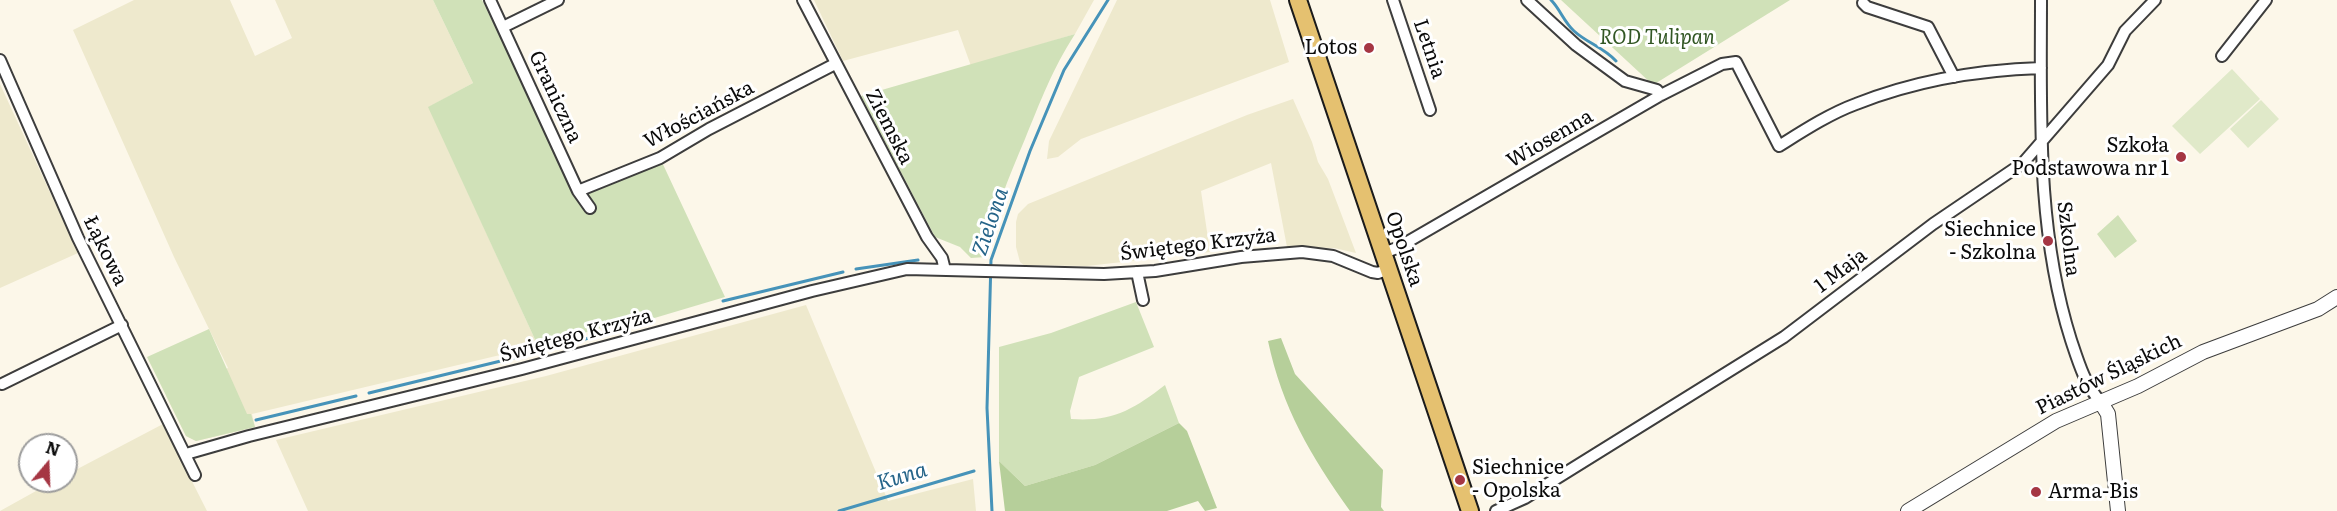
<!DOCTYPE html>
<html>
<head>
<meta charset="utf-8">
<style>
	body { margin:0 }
	#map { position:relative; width:2337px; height:511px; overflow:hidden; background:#fcf7e9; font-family:Literata,serif }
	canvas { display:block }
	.north { position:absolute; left:18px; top:433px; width:60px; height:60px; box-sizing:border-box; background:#fff; border:2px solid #9d9d9d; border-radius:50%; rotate:19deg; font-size:16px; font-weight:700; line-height:24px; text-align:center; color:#0a0a0a }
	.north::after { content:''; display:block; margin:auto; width:21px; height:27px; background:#a53643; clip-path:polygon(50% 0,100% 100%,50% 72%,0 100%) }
</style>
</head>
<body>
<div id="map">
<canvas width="2337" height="511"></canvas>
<div class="north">N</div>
</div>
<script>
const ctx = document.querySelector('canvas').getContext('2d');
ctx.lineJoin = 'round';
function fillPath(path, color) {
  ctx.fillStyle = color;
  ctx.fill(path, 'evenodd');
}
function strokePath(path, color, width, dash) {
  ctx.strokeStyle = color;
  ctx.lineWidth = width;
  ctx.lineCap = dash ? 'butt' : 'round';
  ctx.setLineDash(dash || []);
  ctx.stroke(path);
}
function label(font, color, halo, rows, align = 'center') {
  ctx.font = font + ' Literata,serif';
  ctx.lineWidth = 6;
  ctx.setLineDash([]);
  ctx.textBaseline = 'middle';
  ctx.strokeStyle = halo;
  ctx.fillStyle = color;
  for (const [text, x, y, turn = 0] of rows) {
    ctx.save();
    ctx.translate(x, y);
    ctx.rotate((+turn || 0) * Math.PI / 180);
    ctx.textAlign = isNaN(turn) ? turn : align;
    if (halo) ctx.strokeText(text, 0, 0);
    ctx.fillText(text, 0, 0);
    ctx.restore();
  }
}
fillPath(new Path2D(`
	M134,0H230L255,56L292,38L275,0H433L473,83L429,107L538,346L252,414L255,427L196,441L186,436L166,396L228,368L174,257L73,30Z
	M814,0H1094L1075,34L971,66L958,30L843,61Z
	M1117,0H1270L1289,62L1081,139L1058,157L1047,159L1049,141Z
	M0,84L78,253L0,288Z
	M1293,99L1312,142L1318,162L1328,179L1356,253L1334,248L1287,247L1271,163L1201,191L1210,252L1087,266L1024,265L1020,262L1016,247V222L1018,214L1028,204L1247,115Z
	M806,305L888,501L973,479L976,511H308L276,440L546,376Z
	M163,424L207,511H0L54,481H66V475Z`), '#eee9cd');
fillPath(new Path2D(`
	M433,0H482L583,207L587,194L660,158L725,297L631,325L629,320L538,346L428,107L473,83Z
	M1561,0H1790L1653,85Z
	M1075,34C1052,70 1041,100 1025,139C1009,177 992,216 986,257L971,258L960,247L935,237L861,96Z
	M2118,215L2137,241L2115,258L2097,234Z
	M1136,302L1154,347L1079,377L1070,411L1071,419C1112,422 1133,410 1165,385L1179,423L1095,465L1025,486L999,461V347L1051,333Z
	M209,329L247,414H251L255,427L196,441L186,436L147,357Z`), '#d0e1b8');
fillPath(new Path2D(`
	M1281,338L1295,374L1383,470L1381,507L1384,511H1350C1311,456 1282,408 1268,341Z
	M1179,423L1187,431L1217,508L1205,511L1198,501L1167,511H1005L999,461L1025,486L1095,465Z`), '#b6cf9a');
fillPath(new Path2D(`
	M2232,69L2260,99L2200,154L2172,126Z
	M2261,100L2279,119L2248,148L2230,129Z`), '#e0e9c9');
strokePath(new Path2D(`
	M1551,0C1560,9 1564,22 1574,31C1587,43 1603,47 1616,61
	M856,269L918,260
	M723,301L843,272
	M558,347L609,332
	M369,393L546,350
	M256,420L356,396
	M839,511L974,471
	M992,511L987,408L991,260L1030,151L1064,70L1108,0`), '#4693b9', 3);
const minor = new Path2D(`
	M490,0L578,191L590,208
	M803,0L927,237L942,258L945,270
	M1393,0L1430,110
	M1527,0L1576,45L1625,81L1657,90L1661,95
	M2041,0C2041,114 2036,230 2071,340C2078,361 2085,385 2100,401
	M1863,3L1867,7L1928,27L1954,77
	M503,27L558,0
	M2222,56L2266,0
	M0,60L78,238L195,475
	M578,191L660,158L709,129L835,64
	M1383,253L1397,248L1661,95L1722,64L1736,62L1779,146C1803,131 1829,114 1856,104C1914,81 1979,70 2041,68
	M1137,272L1143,300
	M2,384L122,325
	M186,454L249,436L522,369L812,291L907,269L1104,274L1155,271L1241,257L1302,252L1333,256L1372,272L1378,273L1389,269
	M1496,511L1525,498L1784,337L1933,224L2023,163L2108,65L2125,31L2155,0`);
const tertiary = new Path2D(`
	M2100,401L2108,414L2118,511
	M1908,511L2056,421L2138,386L2203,352L2318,309L2337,297`);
const primary = new Path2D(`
	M1298,0L1470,511`);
strokePath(minor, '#3d3d3d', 14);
strokePath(tertiary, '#3d3d3d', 16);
strokePath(primary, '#1b1b1b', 20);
strokePath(minor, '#fff', 10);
strokePath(tertiary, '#fff', 14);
strokePath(primary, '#e5c170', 16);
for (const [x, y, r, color] of [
	[1369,48,6,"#a53643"],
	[2181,157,6,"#a53643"],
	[2048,241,6,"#a53643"],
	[1460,480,6,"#a53643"],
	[2036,492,6,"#a53643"]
]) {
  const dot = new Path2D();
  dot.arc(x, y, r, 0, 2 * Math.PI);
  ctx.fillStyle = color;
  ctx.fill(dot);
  strokePath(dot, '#fff', 2);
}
label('italic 20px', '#325724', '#fff', [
	["ROD Tulipan",1657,38]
]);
label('20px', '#0a0a0a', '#fff', [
	["Lotos",1357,48],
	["Szkoła",2169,146],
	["Podstawowa nr 1",2169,169],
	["Siechnice",2036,230],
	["- Szkolna",2036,253],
	["Siechnice",1472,468,"left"],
	["- Opolska",1472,491,"left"],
	["Arma-Bis",2048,492,"left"]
], 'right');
label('20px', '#0a0a0a', '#fff', [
	["Letnia",1429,49,71],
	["Graniczna",555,97,65],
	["Włościańska",699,115,-28],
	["Ziemska",889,127,63],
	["Wiosenna",1550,139,-30],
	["Szkolna",2068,239,83],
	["Świętego Krzyża",1198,245,-7],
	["Opolska",1404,249,71],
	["Łąkowa",105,251,64],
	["1 Maja",1841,271,-37],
	["Świętego Krzyża",576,336,-15],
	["Piastów Śląskich",2109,375,-26]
]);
label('italic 21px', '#256489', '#fff', [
	["Zielona",991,222,-71],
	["Kuna",902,477,-17]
]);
</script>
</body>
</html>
